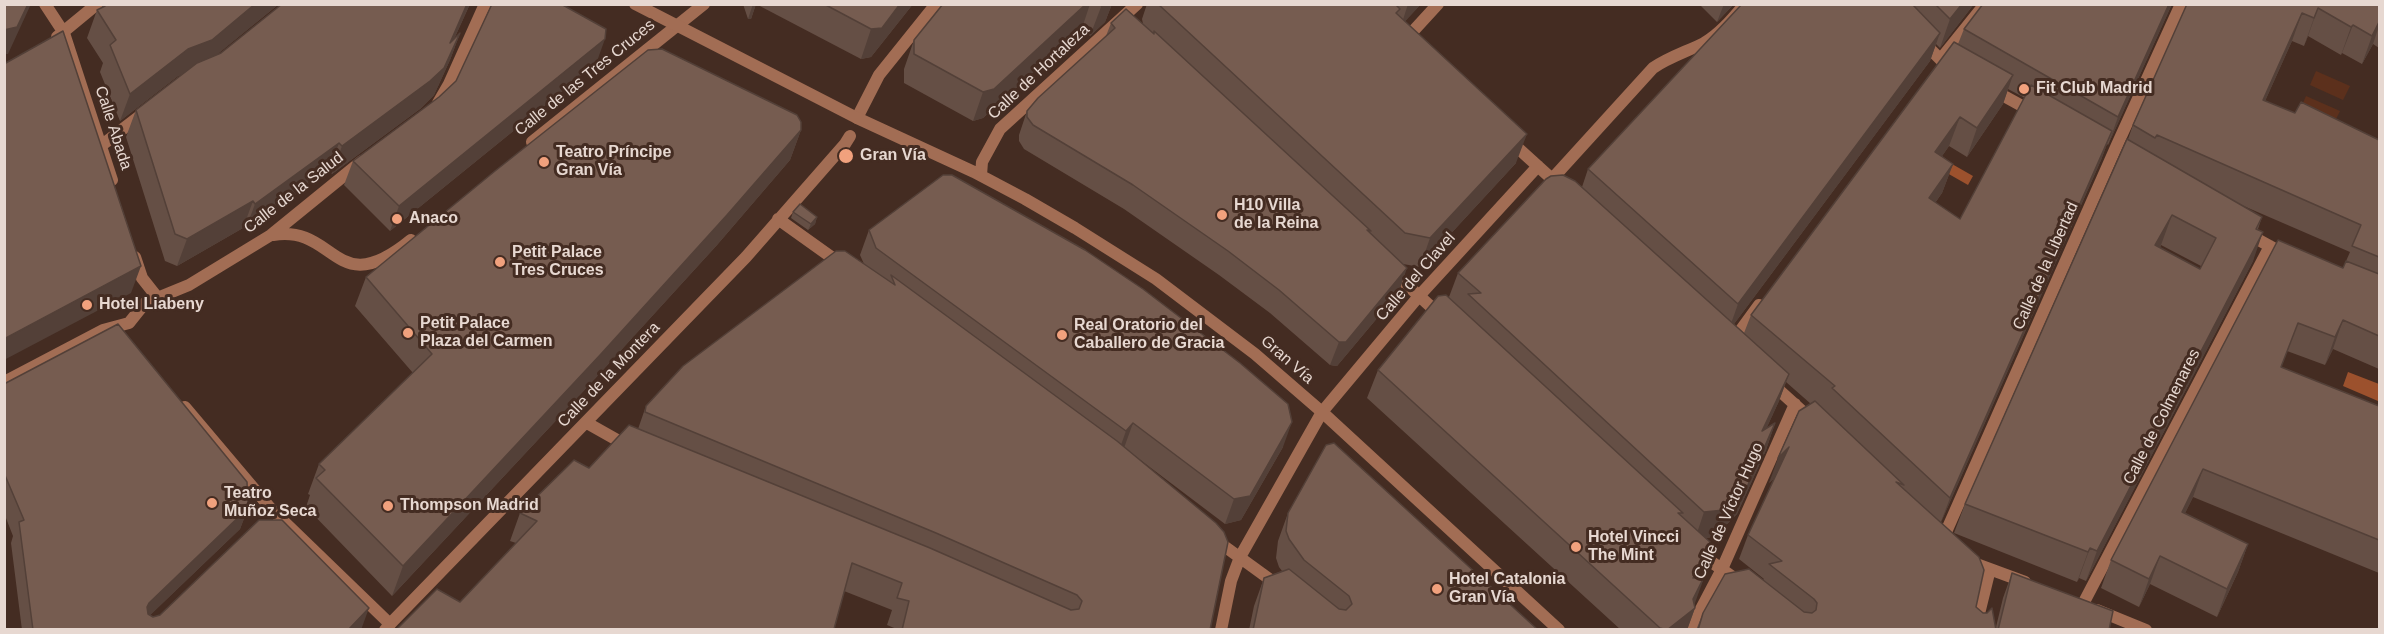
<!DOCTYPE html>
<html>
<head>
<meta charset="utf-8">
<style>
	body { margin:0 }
	#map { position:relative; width:2384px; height:634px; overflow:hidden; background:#442c22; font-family:Arial,sans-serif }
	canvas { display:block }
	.frame { position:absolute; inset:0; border:6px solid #e7d8d1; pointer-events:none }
</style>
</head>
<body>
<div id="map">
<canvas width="2384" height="634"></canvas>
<div class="frame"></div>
</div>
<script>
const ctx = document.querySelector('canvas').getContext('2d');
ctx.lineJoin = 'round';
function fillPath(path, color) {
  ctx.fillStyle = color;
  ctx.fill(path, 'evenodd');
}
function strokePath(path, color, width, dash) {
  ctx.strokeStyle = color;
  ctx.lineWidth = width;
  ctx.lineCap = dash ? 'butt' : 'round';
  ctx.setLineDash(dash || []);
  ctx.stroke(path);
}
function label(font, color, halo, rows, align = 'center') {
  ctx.font = font + ' Arial,sans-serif';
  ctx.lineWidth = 6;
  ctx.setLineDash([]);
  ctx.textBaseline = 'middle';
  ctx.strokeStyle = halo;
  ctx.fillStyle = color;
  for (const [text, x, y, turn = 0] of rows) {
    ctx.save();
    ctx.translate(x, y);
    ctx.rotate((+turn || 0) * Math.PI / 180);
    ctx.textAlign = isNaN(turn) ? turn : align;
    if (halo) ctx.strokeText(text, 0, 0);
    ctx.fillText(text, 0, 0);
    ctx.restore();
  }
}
fillPath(new Path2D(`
	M2316,71L2350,86L2343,100L2310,85Z
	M2306,96L2340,111L2333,125L2300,110Z`), '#5c301c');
fillPath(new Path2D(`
	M1938,156L1973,176L1968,185L1933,165Z
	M2348,372L2379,384L2378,401L2343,386Z`), '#9c512d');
strokePath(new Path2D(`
	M857,118L879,75L936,4
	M778,219L841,264
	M587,423L626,445
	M390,624L746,257L845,144L850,136`), '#a26d54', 12);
strokePath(new Path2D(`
	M45,4L64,33L112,180
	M57,37L97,4
	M1405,40L1438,4
	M1922,41L1941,60L1954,68
	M1944,55L1985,4
	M1993,90L2033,112
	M438,103L449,84L485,4
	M1509,140L1552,179L1559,188
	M532,142L704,4
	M102,145L145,112
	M1552,179L1653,68C1669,57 1686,52 1704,43C1720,34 1733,18 1745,4
	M2246,233L2286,255
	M273,235C337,224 334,303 411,240
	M135,257L142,278L157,297
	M1392,271L1441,316
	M1732,342L1759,305
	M4,382L103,330L129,323L145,303L189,285L271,235L362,161
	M1770,382L1813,421
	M185,407L272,510L390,624L385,630
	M1213,538L1279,586
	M1942,541L2117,145L2181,4
	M1692,548L1741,583
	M1968,561L2025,582
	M2083,604L2270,246
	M2097,610L2146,630
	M1221,630L1231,581L1240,557L1322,412L1419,296L1538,166
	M1690,630L1722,569L1795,404
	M1975,630L1990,569`), '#a26d54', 12);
strokePath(new Path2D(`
	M635,4L857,118L974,172L1025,199L1075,228L1156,279L1255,354L1322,412L1559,630
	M981,175L982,162L1000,129L1137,4`), '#a26d54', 12);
fillPath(new Path2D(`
	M103,4H279L216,55L221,53L282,4H470L454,39L460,33L450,60L434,95L420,109L332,174L329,170L245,231L243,228L177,266L165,261L126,137L136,110L181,75L178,76L120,121L100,72L103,63L87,38L97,10L102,8Z
	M743,4H756L751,19H748Z
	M756,4H913L871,57L861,59Z
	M943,4H1112L1105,22L1090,36L1082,28L983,118L973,121L904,83V69L914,40Z
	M1147,4H1421L1405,21L1516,163L1420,267L1403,264L1399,292L1337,366L1330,365L1270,313L1219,275L1124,209L1024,149L1019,141V135L1027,111L1106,36L1111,23L1143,24L1142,19Z
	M1699,4H1734L1717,22Z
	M1742,4H1974L1940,48L1936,44L1930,61L1734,324L1744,333L1751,315L1958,44L1964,29L1983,4H2172L2108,145L2107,144L2101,160L1941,522L1976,607L1996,627L2003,598L2012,573L2109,630H1696L1703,613L1763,580L1764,579L1739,559L1748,535L1776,476L1769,483L1811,404L1786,382L1779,401L1766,429L1775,423L1766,450L1737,514L1714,537L1705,538L1700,570L1696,577L1694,605L1695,608L1687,630H1621L1367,398L1378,370L1449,297L1458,273L1582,187L1588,169ZM2008,89L2025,98L1960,219L1935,203L1942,193L1953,164L1942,156L1949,146L1967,157L2003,104Z
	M2187,4H2379V48L2373,44L2362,64L2342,53L2341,55L2308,36L2304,46L2292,41L2265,101L2295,113L2379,140V369L2333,349L2325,365L2287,351L2281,367L2379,406V573L2193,497L2185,513L2248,544L2238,572L2217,617L2150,584L2139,607L2101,588L2111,560L2278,240L2343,268L2350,252L2239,204L2262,217L2258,229L2253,261L2086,581L2079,578L2077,582L1954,533L1965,504L2128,139L2133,125ZM2161,245L2201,266L2200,269L2160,248Z
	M596,64L390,231L344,185L353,161Z
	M801,130L790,160L717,245L591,383L392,596L306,507L310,495L308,494L319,464L413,373L355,306L366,277Z
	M793,212L817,217L815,224L808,230L791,218Z
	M869,230L1283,447L1241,520L1225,524L1139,459L1210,630H899L887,625L892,610L844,591L460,602L516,543L510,541L520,513L589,468L638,429L646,406L864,264L860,255Z
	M4,384L248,508L240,529L150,615L153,617L361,629L22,630L11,543L13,536L4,513Z
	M1288,513L1538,630H1249L1254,606L1264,578L1282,571L1279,567L1276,558L1278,541Z`), '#654f45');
fillPath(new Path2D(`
	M28,4H31L8,54H4V30Z
	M255,4H279L202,67L178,76L120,121L130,94L188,49Z
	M467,4H470L440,70L450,43Z
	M753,4H756L751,19H748Z
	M900,4H913L871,57L861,59L871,29Z
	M1086,4H1090L1082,28L983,118L973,121L983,92Z
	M1100,4H1112L1105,22L1090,36L1101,7Z
	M1408,4H1421L1401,26Z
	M1724,4H1734L1717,22Z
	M1962,4H1974L1940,48L1950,19Z
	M2169,4H2172L2108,145L2118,117Z
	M2318,8L2308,36L2304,46L2314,18Z
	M2302,13L2292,41L2253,128L2263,100Z
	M2379,22V26L2373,44L2362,64L2372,36Z
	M2353,25L2342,53L2341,55L2351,27Z
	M460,33L450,60L434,95L420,109L332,174L342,146Z
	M1940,33L1930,61L1728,332L1738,304Z
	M605,39L596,64L390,231L399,206Z
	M2013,75L2003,104L1967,157L1977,128Z
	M1960,117L1949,146L1925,181L1935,152Z
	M801,130L790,160L717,245L591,383L392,596L403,566Z
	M2112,131L2101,160L1939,527L1950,498Z
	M1527,134L1516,163L1420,267L1430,238Z
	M339,143L329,170L245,231L255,204Z
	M1953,164L1942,193L1918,227L1929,198Z
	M253,201L243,228L177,266L187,239Z
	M2172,215L2161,245L2145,275L2155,245Z
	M817,217L815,224L808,230L811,224Z
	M2263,232L2253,261L2086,581L2097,551Z
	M141,266L131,293L4,360V339Z
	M1407,268L1399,292L1337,366L1330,365L1339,342Z
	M2343,320L2333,349L2325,365L2335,337Z
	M1789,374L1779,401L1753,458L1762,431Z
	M1292,422L1283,447L1241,520L1225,524L1234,499Z
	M1133,423L1124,448L1117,456L1126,431Z
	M1775,423L1766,450L1737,514L1714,537L1695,539L1704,512Z
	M1789,447L1780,472L1769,483L1778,458Z
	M2203,469L2193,497L2172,540L2182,512Z
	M248,508L240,529L141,624L149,603Z
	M1710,542L1700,570L1683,606L1693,578Z
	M2248,544L2238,572L2217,617L2227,589Z
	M2090,548L2079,578L2077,582L2088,552Z
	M2160,556L2150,584L2139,607L2149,579Z
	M1705,575L1695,603L1691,611L1695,608L1687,630H1667L1693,599Z
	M369,608L361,630H348Z`), '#534038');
const building = new Path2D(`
	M4,4H28L17,27L4,30Z
	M105,4H255L212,40L188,49L130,94L110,45L116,40L97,10L105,6Z
	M282,4H467L450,43L460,33L444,68L430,81L342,146L339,143L255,204L253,201L187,239L175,234L136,110L197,63L221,53Z
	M492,4H561L606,29L605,39L399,206L353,161L439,97L456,81Z
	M824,4H900L882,28L871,29Z
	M943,4H1086L994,89L983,92L914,54V40Z
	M1158,4H1395L1400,9L1396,13L1527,134L1430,238L1405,233Z
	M1742,4H1912L1940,33L1738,304L1588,169Z
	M1935,4H1962L1950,19Z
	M1983,4H2169L2118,117L1964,29Z
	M2187,4H2379V22L2372,36L2353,25L2351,27L2318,8L2314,18L2302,13L2263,100L2295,113L2301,102L2379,140V257L2352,246L2361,225L2157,135L2155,138L2133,125Z
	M1126,9L1154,34V31L1371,231L1367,230L1407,268L1346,342H1339L1279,290L1228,251L1133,185L1033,125L1027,117V111L1038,98L1115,28L1111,23Z
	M63,31L141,266L4,339V64Z
	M1954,42L2013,75L1977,128L1960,117L1935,152L1953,164L1929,198L1960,219L2031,85L2112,131L1950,498L1832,388L1835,386L1751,315Z
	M662,49L797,115L801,122V130L727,215L601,354L403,566L316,478L325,470L319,464L432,354L366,277L495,171L648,50Z
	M2127,139L2262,217L2256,229L2263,232L2097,551L2090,548L2088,552L1965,504ZM2172,215L2216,238L2200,269L2155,245Z
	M943,175H952L1085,250L1143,289L1240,363L1288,404L1292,422L1250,496L1234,499L1133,423L1126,431L876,248L869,230Z
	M1563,175L1575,181L1789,374L1762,431L1775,423L1747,487L1724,510L1704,512L1468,294L1481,293L1458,273L1546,179L1551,176Z
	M800,204L817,217L811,224L793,212Z
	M2278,240L2343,268L2346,261L2379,274V336L2343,320L2335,337L2298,323L2281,367L2379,406V540L2203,469L2182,512L2248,544L2227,589L2160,556L2149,579L2111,560Z
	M836,251H845L895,285L891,275L1117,441L1216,523L1224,532L1228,542L1210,630H902L909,601L897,598L902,583L852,563L834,629L835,630H396L437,589L460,602L537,521L520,513L574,460L589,468L629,425L930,548L1071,610L1079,609L1082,601L1077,595L936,533L645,412L646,406L683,366Z
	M1446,295L1683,513H1678L1710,542L1693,578L1705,575L1693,599L1695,608L1667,630L1660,628L1378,370L1438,296Z
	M118,324L247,482L248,508L149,603L147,607L148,614L153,617L160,615L259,520H282L369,608L348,630H33L19,522L24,520L4,473V384Z
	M1815,401L1904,485L1896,482L1979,557L1984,570L1976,607L1983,613H1987L1992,608L1996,630H1698L1703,613L1725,574L1749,569L1804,612L1812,613L1816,610L1817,603L1814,599L1769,564L1782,561L1748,535L1789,447L1778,458L1799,411Z
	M1334,443L1538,630H1253L1264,578L1289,569L1339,609L1346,610L1352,604L1349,596L1304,560L1289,539L1286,531L1288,513L1326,445Z
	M2012,573L2113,611L2109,630H1998Z`);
fillPath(building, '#765c50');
strokePath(building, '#534038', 1.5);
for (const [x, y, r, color] of [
	[2024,89,6,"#f1a17d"],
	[846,156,8,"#f1a17d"],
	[544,162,6,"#f1a17d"],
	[1222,215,6,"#f1a17d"],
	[397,219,6,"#f1a17d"],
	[500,262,6,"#f1a17d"],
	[87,305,6,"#f1a17d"],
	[408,333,6,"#f1a17d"],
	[1062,335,6,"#f1a17d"],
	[212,503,6,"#f1a17d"],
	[388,506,6,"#f1a17d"],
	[1576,547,6,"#f1a17d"],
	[1437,589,6,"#f1a17d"]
]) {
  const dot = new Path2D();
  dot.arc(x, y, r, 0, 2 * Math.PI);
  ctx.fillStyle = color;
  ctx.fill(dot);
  strokePath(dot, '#442c22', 2);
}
label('16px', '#e7d8d1', '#442c22', [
	["Calle de Hortaleza",1039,72,-43],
	["Calle de las Tres Cruces",585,78,-39],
	["Calle Abada",113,128,72],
	["Calle de la Salud",294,193,-38],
	["Calle de la Libertad",2046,266,-66],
	["Calle del Clavel",1416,277,-49],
	["Gran Vía",1287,360,41],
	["Calle de la Montera",609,375,-46],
	["Calle de Colmenares",2162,417,-63],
	["Calle de Víctor Hugo",1729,511,-66]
]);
label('bold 16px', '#e7d8d1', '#442c22', [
	["Fit Club Madrid",2036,89],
	["Teatro Príncipe",556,153],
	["Gran Vía",556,171],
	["Gran Vía",860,156],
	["H10 Villa",1234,206],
	["de la Reina",1234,224],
	["Anaco",409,219],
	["Petit Palace",512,253],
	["Tres Cruces",512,271],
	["Hotel Liabeny",99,305],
	["Petit Palace",420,324],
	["Plaza del Carmen",420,342],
	["Real Oratorio del",1074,326],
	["Caballero de Gracia",1074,344],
	["Teatro",224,494],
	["Muñoz Seca",224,512],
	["Thompson Madrid",400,506],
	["Hotel Vincci",1588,538],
	["The Mint",1588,556],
	["Hotel Catalonia",1449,580],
	["Gran Vía",1449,598]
], 'left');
</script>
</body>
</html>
